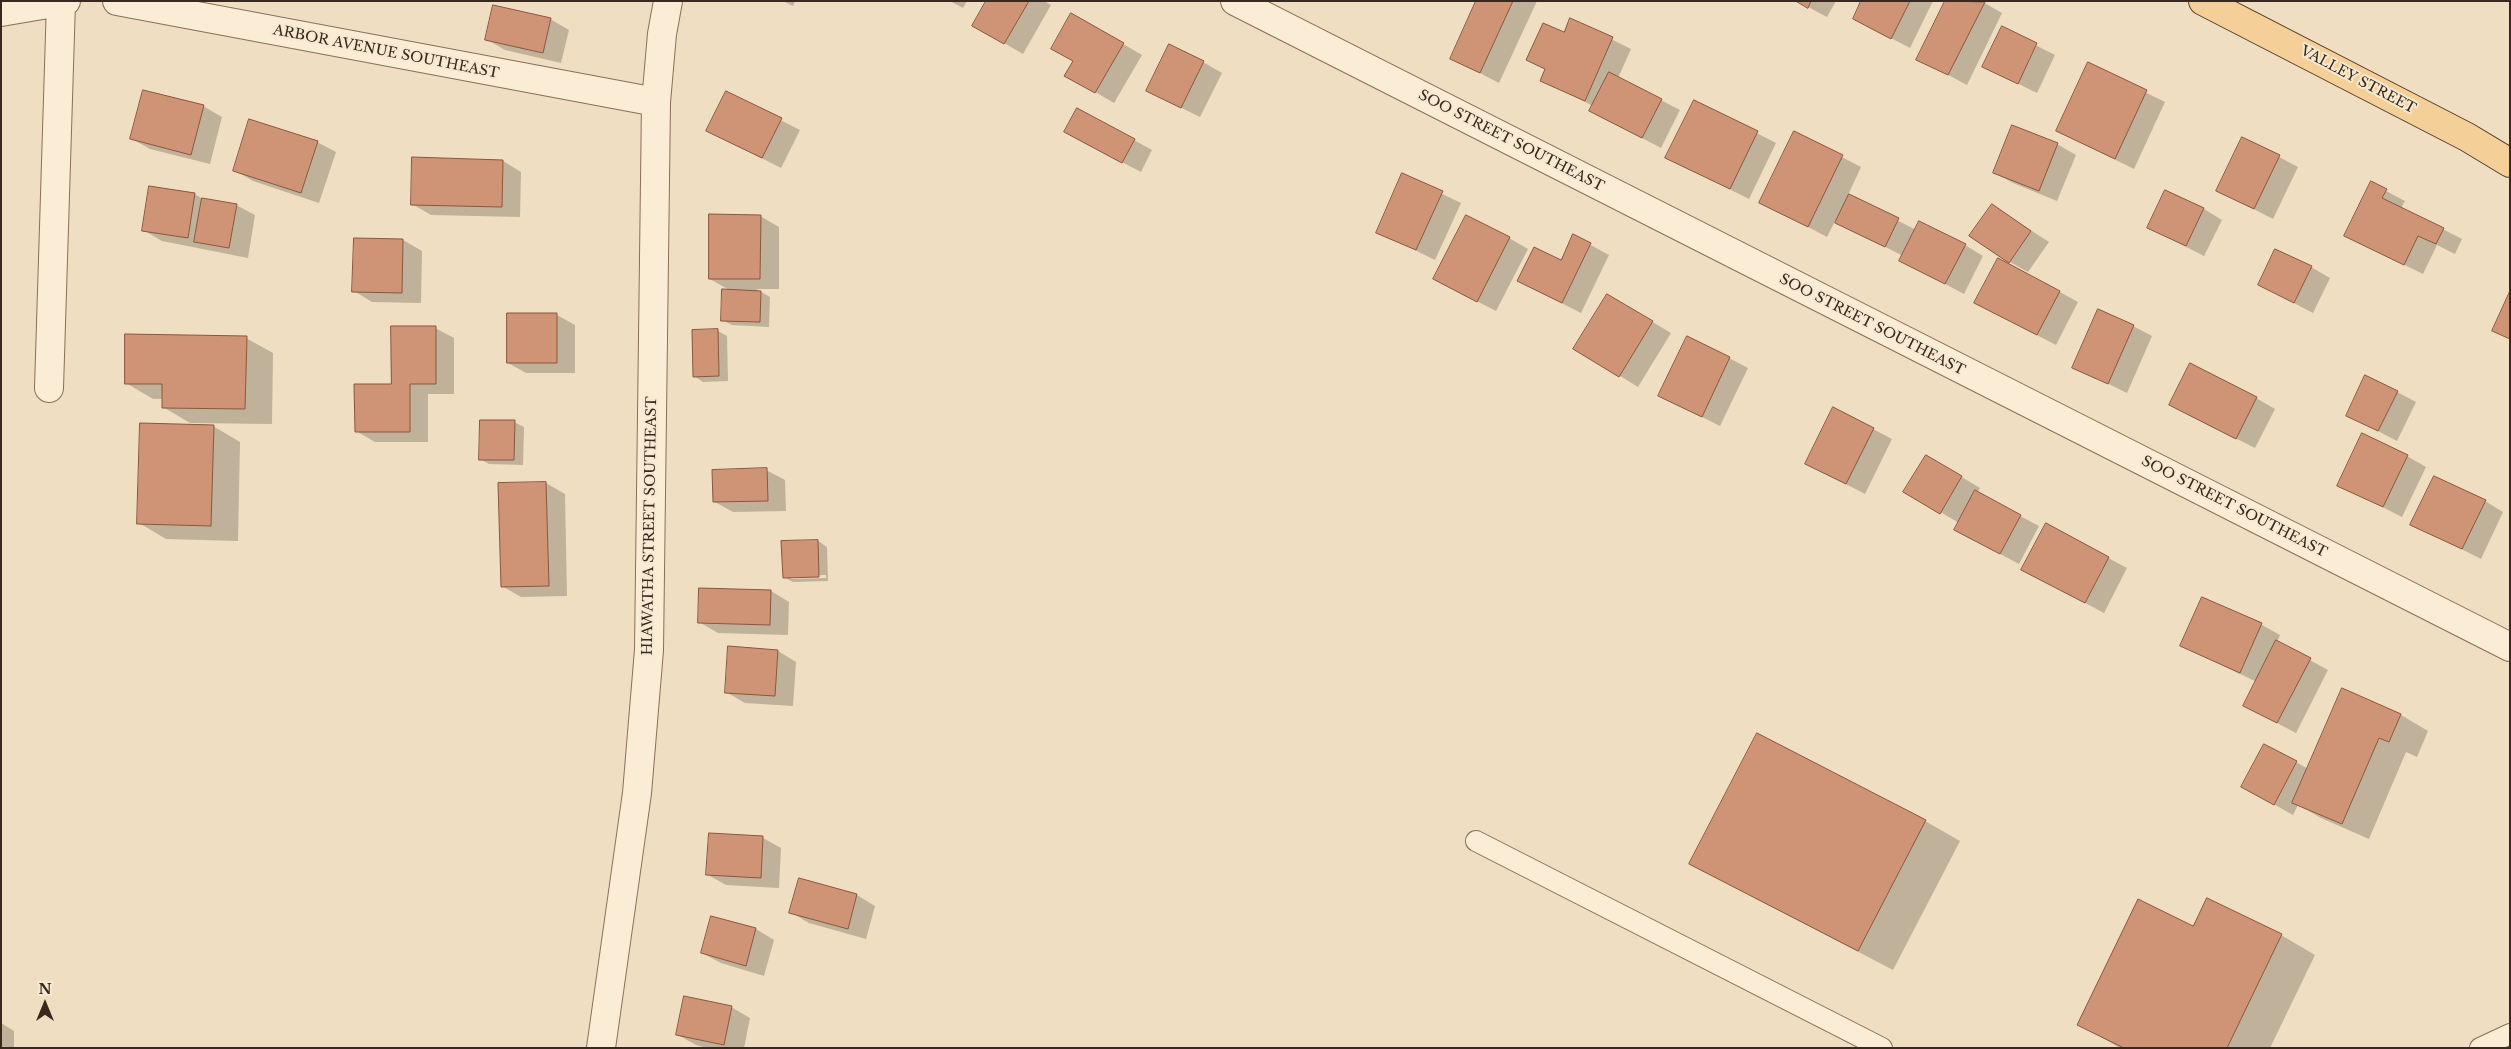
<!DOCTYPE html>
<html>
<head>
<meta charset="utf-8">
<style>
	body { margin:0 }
	#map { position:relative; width:2511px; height:1049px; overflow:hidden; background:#efdec1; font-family:"Libre Baskerville",serif }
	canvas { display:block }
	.frame { position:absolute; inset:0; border:2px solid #39281d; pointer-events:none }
	.north { position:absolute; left:20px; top:979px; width:50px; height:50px; -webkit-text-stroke:4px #f7e9d1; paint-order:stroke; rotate:0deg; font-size:14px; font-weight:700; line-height:20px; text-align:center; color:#39281d }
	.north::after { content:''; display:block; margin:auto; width:18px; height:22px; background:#39281d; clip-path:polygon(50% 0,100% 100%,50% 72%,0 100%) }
</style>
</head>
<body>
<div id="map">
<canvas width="2511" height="1049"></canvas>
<div class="frame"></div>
<div class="north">N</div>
</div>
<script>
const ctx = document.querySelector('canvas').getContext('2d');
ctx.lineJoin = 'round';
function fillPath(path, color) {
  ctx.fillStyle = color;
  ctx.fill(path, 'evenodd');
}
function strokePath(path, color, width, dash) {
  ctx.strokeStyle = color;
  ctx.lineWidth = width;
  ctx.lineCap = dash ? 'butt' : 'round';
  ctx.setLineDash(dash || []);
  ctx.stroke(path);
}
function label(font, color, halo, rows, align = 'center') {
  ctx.font = font + ' "Libre Baskerville",serif';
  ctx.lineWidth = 4;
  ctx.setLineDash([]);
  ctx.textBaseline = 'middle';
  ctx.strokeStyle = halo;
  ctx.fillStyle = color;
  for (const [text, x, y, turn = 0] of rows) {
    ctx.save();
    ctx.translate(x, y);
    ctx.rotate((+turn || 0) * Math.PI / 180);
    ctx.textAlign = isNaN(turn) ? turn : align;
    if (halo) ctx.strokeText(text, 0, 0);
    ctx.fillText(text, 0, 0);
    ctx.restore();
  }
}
fillPath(new Path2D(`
	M783,1H795L793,6Z
	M950,1H967L963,8Z
	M987,1H1044L1051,5L1023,54L973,25Z
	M1478,1H1537L1499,83L1451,58Z
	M1797,1H1836L1827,17Z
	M1863,1H1933L1910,48L1854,19Z
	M1947,1H1981L2002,13L1967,85L1918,59Z
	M1072,14L1142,55L1114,103L1066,75L1074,61Z
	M550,19L569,30L561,63L505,50L486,39Z
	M1571,19L1631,49L1618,78L1680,110L1661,148L1591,111L1593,106L1541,80L1546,70L1527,60L1564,33Z
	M2002,28L2055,55L2037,93L1984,67Z
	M1203,62L1222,73L1200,117L1147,91Z
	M2088,64L2165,102L2134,169L2057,131Z
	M727,93L800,130L781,168L708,131Z
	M1694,101L1776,143L1749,199L1667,158Z
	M203,106L222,117L210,164L150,149L132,139Z
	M1795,133L1861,167L1848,195L1916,230L1965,245L1983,256L1964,294L1900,260L1903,256L1835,221L1827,237L1761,202Z
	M2243,138L2298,167L2273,219L2217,190Z
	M1134,140L1152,150L1141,172L1085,143Z
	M317,142L336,152L319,203L253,181L234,170Z
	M2057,144L2076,155L2057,201L2013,183L1995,173Z
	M503,161L521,172L520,217L431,215L412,204Z
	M1403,175L1461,203L1435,260L1378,232Z
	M2371,183L2405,201L2401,208L2462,239L2455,254L2437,245L2423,274L2346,236Z
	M150,187L195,194L204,200L236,205L255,215L248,258L162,241L143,230Z
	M1992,205L2049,242L2028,272L2010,262Z
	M2204,209L2222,220L2204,256L2149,228Z
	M760,216L779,227V289H756L770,297L769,327L732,325L722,320L731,291L710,279Z
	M1574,236L1609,255L1581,313L1518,281L1561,262Z
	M1509,238L1528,249L1496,311L1453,289Z
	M355,239L403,240L422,251L421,303L372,302L354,291Z
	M2311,267L2330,278L2313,313L2259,285Z
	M2060,292L2078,302L2056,345L1994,313Z
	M1626,306L1671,333L1638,387L1575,348Z
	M557,315L575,325V373H526L508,363Z
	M2133,326L2152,336L2127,393L2074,367Z
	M435,328L454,338V394H428V442H375L356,431Z
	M718,331L727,336L728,381L703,382L694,376Z
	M246,338L273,353L272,424L190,423L163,407V399H153L126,383Z
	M1729,358L1748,368L1720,426L1660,396Z
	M2397,392L2416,402L2397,441L2347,415Z
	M2256,398L2275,409L2255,448L2189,415Z
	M514,422L524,427L523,465L489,464L480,459Z
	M213,426L240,442L238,541L166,539L139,523Z
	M1873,429L1892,439L1865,494L1807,464Z
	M2407,456L2426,467L2402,517L2339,485Z
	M1945,467L1980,488L1977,493L2039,526L2019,564L1974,540L1959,523L1905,491Z
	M766,470L785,480L786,511L733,512L715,502Z
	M546,483L565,494L567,596L521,597L502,586Z
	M2485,501L2503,512L2481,559L2412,524Z
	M2046,525L2127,568L2104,613L2040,579Z
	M818,541L827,547L828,581L793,582L784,577ZM826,575V578L791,579V576Z
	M771,591L789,602L788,635L718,633L699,622Z
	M2203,599L2262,625L2280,635L2277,642L2328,670L2296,733L2245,706L2257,682L2181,646Z
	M778,651L796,662L793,706L745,703L726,692Z
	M2343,690L2401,715L2428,731L2417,757L2406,752L2369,839L2321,818L2298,805L2293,815L2261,797L2296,762L2308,769Z
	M1925,821L1960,841L1893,970L1690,864Z
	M763,838L781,848L779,888L726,885L708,875Z
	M800,879L857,895L875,906L866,939L809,923L790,912Z
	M712,917L756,929L774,940L764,976L721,963L702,953Z
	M2194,928L2281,935L2315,955L2270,1048H2120L2078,1024Z
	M731,1007L750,1018L744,1048H707L696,1045L678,1035Z
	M1,1023L14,1031V1048H1Z`), '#0003');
const building = new Path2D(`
	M986,1H1029L1004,44L972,26Z
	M1476,1H1513L1480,73L1450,59Z
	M1796,1H1811L1808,8Z
	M1861,1H1910L1891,39L1853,19Z
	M1945,1L1985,2L1948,75L1916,60Z
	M493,5L551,18L543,53L485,40Z
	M1071,13L1124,43L1095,93L1064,76L1073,61L1051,49Z
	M1570,18L1613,37L1585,101L1540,81L1545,69L1526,60L1543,23L1564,32Z
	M2002,26L2037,43L2018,84L1982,67Z
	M1169,44L1204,61L1181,108L1146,91Z
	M2088,62L2147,90L2115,159L2056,131Z
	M1609,72L1662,99L1642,138L1589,111Z
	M143,90L204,105L191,155L130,139Z
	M726,91L782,118L762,158L706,131Z
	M1694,100L1758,131L1730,189L1665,158Z
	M1077,108L1135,139L1122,163L1064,132Z
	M249,119L318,141L301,193L233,171Z
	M2012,125L2058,143L2039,191L1993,173Z
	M1794,131L1843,155L1808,227L1759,203Z
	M2242,137L2280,155L2254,209L2216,191Z
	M412,157L503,160L502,207L411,205Z
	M1402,173L1443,191L1416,250L1376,233Z
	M2371,181L2387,189L2382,198L2444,228L2436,244L2418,236L2404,265L2344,236Z
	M149,186L195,193L188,238L142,231Z
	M2165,190L2204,208L2186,246L2147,228Z
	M1849,194L1899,218L1885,247L1835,223Z
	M202,198L237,204L229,248L194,242Z
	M1992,204L2031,231L2009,263L1969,236Z
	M709,214L761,215L760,279H709Z
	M1466,215L1510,237L1477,302L1433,279Z
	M1919,221L1966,244L1945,284L1899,261Z
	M1573,234L1591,243L1562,303L1517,281L1534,247L1561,260Z
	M354,238L403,239L402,293L352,292Z
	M2275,249L2312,266L2294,303L2258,285Z
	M1998,258L2060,291L2037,335L1974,303Z
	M722,289L761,291L760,322L721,321Z
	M2510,291V339L2492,331Z
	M1607,294L1653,321L1619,377L1573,349Z
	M2098,309L2134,325L2108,384L2072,368Z
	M507,313H557V363H507Z
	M391,326H436V384H410V432H355L354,384H391Z
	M718,329L719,376L693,377L692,330Z
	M125,334L247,336L245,409L162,408V384H125Z
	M1687,336L1730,357L1702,417L1658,396Z
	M2190,363L2257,397L2236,439L2169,405Z
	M2365,375L2398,391L2378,431L2346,416Z
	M1833,407L1874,428L1846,484L1805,464Z
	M480,420H515L514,460H479Z
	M140,423L214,425L211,526L137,524Z
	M2362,433L2408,455L2383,507L2337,486Z
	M1926,455L1962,476L1940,514L1903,492Z
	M767,468L768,501L713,502L712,470Z
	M2434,476L2486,500L2462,549L2410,525Z
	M546,482L549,586L501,587L498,483Z
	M1975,490L2021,515L2000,554L1954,530Z
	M2046,523L2109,557L2085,603L2021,570Z
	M818,540L819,577L783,578L781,541Z
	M699,588L771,590L770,625L698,623Z
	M2202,597L2262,623L2240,673L2180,646Z
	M2276,640L2311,658L2277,723L2243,706Z
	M728,646L778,650L775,696L725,693Z
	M2342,688L2401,714L2389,742L2379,738L2342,824L2292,803Z
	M1757,733L1926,820L1858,951L1689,864Z
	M2264,744L2297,761L2274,805L2241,787Z
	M709,833L763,836L761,878L706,875Z
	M799,878L857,894L848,929L789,913Z
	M2207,898L2282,934L2227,1048H2124L2077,1025L2138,899L2193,926Z
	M711,916L756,928L746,966L701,953Z
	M684,996L732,1006L724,1045L676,1035Z`);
fillPath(building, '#cf9476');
strokePath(building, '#8a563d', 1);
const service = new Path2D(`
	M1476,841L1882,1048
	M2480,1048L2510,1034`);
const minor = new Path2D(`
	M117,1L656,102
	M1235,1L2510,647
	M1,12L66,1
	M49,388L61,2`);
const tertiary = new Path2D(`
	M601,1048L637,793L649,650L656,102L662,34L668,1`);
const primary = new Path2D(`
	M2203,1L2467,137L2510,163`);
strokePath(service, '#8a6f58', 22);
strokePath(minor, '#8a6f58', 30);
strokePath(tertiary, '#8a6f58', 30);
strokePath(primary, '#573d2d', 30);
strokePath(service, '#faecd5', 20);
strokePath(minor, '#faecd5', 28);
strokePath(tertiary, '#faecd5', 28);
strokePath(primary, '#f4d098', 28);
label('14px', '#39281d', '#f7e9d1', [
	["ARBOR AVENUE SOUTHEAST",386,52,11],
	["VALLEY STREET",2358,80,28],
	["SOO STREET SOUTHEAST",1511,141,27],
	["SOO STREET SOUTHEAST",1872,325,27],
	["SOO STREET SOUTHEAST",2234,507,27],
	["HIAWATHA STREET SOUTHEAST",650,526,-89]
]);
</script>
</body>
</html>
